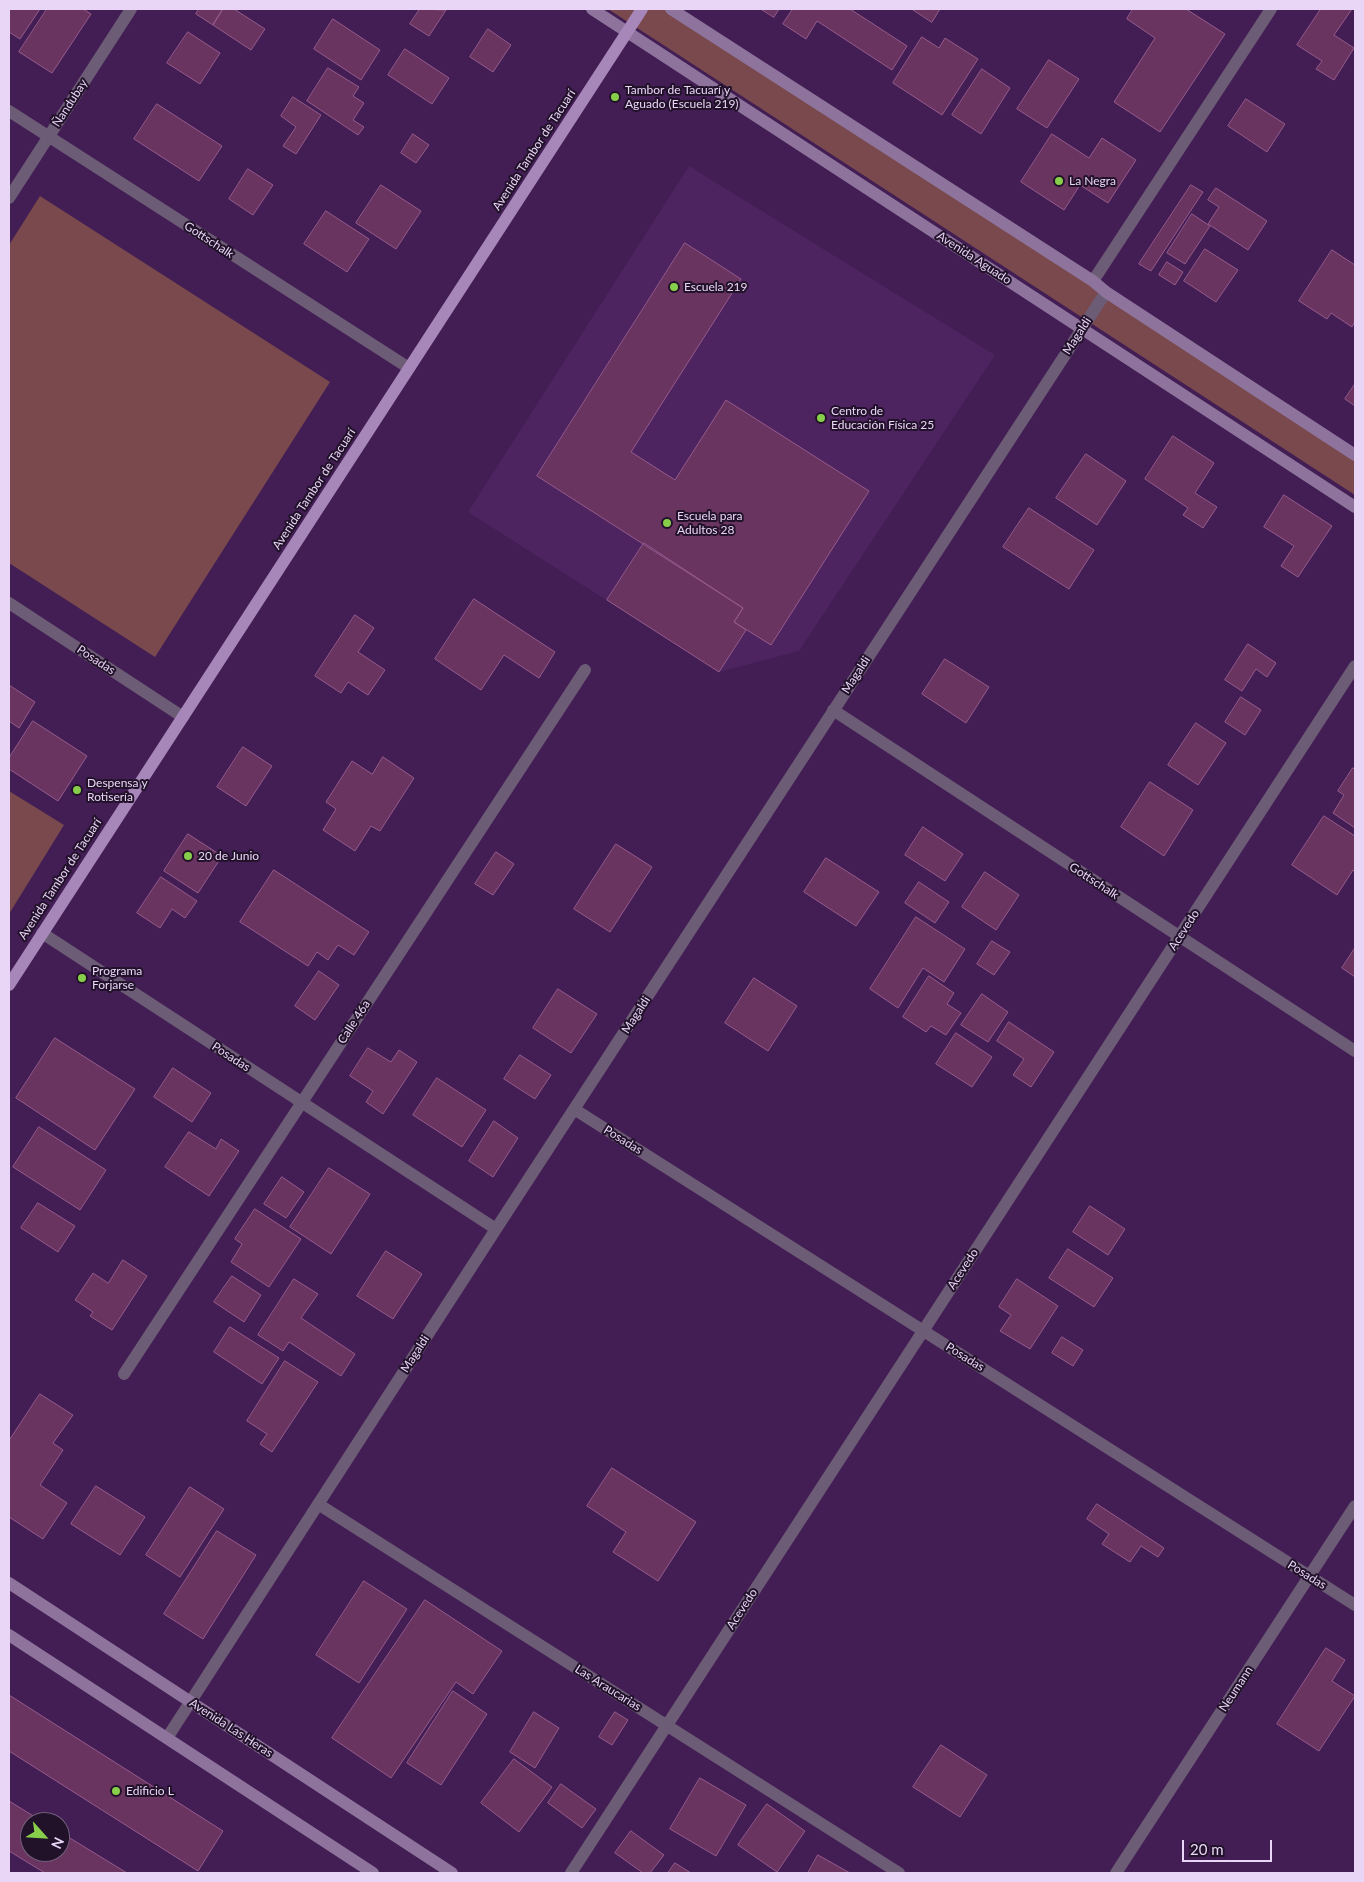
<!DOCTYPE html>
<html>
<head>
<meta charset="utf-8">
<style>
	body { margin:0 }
	#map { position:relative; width:1364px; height:1882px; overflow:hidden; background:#421e54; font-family:Lato,sans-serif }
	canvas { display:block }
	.frame { position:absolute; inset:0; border:10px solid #e9d5f6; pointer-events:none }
	.north { position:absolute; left:20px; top:1812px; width:50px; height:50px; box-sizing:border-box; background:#211129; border:1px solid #715f7b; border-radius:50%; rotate:116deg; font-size:14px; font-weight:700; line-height:20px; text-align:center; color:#e9d5f6 }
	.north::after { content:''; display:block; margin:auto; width:18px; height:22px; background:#87cf4a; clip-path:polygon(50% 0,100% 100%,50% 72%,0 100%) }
	.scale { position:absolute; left:1182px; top:1840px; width:90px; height:22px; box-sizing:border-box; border:2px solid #e9d5f6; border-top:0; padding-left:6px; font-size:15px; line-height:18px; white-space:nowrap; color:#e9d5f6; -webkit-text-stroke:4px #211129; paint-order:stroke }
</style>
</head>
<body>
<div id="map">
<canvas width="1364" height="1882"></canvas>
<div class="frame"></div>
<div class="north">N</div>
<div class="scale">20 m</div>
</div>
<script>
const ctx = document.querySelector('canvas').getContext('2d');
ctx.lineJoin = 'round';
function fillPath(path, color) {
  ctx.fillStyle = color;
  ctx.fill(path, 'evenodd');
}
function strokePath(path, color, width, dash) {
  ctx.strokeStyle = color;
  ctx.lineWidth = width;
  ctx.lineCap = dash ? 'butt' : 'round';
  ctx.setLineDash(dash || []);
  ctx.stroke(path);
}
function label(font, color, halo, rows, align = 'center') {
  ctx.font = font + ' Lato,sans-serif';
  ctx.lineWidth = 4;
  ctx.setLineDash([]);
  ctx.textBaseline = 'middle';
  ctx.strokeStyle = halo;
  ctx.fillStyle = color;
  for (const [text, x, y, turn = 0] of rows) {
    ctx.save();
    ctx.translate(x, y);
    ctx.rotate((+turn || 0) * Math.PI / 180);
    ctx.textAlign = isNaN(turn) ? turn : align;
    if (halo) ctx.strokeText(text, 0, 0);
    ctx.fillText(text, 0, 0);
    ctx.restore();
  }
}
fillPath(new Path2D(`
	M689,166L995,355L799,651L719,672L468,512Z`), '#4d2360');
fillPath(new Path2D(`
	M608,9H671L1355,456V495Z
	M40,196L330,382L155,657L9,563V245Z
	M9,791L64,825L9,914Z`), '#79494d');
const building = new Path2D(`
	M9,9H40L20,39L9,32Z
	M47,9H83L91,14L52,73L19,52Z
	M199,9H223L213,25L196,14Z
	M223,9H234L265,29L251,50L213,25Z
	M420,9L446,10L429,36L410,24Z
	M761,9H779L774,17Z
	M793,9H850L907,46L892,70L817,21L806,39L783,24Z
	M912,9H940L932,22Z
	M1133,9H1186L1225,34L1160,132L1114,102L1155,38L1127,19Z
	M1321,9H1352L1334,35L1354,48L1334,80L1316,69L1322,61L1297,45Z
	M333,19L380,50L361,80L314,49Z
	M488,29L511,45L493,72L470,57Z
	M188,32L220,53L200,84L167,63Z
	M922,37L939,48L945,38L978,59L942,115L893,83Z
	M405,49L449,78L432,104L388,75Z
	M1049,60L1079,79L1047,128L1017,109Z
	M328,68L359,87L353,96L364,103L353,120L364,127L358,135L307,101Z
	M982,69L1010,88L981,134L952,115Z
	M293,97L321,115L296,154L283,146L296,127L281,116Z
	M1246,99L1285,124L1267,152L1228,126Z
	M157,104L222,146L199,181L134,139Z
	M413,134L429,145L416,163L401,153Z
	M1052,134L1089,158L1102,138L1136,160L1108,203L1080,185L1064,210L1021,182Z
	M248,169L273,185L253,215L229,199Z
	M381,185L421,211L396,249L356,223Z
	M1191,185L1203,192L1151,271L1139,264Z
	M1216,188L1267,221L1248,250L1208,224L1219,207L1208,200Z
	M326,211L369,239L347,272L304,244Z
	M1192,214L1210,226L1185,264L1167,253Z
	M685,243L741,279L631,452L675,480L726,400L869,491L771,645L734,622L743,608L537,476Z
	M1205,249L1238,270L1216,302L1184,281Z
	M1332,250L1355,265V321L1352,327L1331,313L1327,319L1299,301Z
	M1167,262L1183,272L1175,285L1159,275Z
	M1355,384V406L1345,399Z
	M1173,436L1214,463L1195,493L1217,507L1203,528L1183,515L1188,508L1145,479Z
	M1086,454L1126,481L1097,525L1056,498Z
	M1284,495L1332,526L1298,577L1281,566L1294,546L1264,527Z
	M1029,508L1094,550L1069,589L1003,547Z
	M644,543L743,608L734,622L746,630L719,672L607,600Z
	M474,599L555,652L539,678L504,655L481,690L435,659Z
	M355,615L374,628L358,652L385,670L368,695L348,682L341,693L315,676Z
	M1248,644L1276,663L1267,677L1256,669L1242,691L1225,680Z
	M945,659L989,687L966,723L922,694Z
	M9,685L35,702L19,728L9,721Z
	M1241,697L1261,710L1245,735L1225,722Z
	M33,721L87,756L58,801L9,769V758Z
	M1196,723L1226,743L1198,785L1168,765Z
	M243,747L272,766L246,806L217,787Z
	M383,757L414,778L380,831L371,826L355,851L323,830L336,809L326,802L352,761L372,774Z
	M1353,768L1355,770V828L1333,813L1344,795L1338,791Z
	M1150,782L1193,810L1164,856L1121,827Z
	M1324,816L1355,836V872L1353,870L1337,895L1292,865Z
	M923,827L963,854L945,881L905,855Z
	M188,834L222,856L198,893L164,871Z
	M616,844L652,867L610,932L574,909Z
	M496,852L514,864L493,895L475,884Z
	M826,858L879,892L856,926L804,892Z
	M274,870L369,932L354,955L338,945L328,960L317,952L308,966L240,922Z
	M985,872L1019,895L996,930L962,907Z
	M161,877L197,901L185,918L172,909L160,928L137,913Z
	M919,882L949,902L935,923L905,903Z
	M916,917L965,949L944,982L923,968L898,1008L870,989Z
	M992,941L1010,952L994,975L977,964Z
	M1355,948V977L1342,968Z
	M319,971L339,985L315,1020L295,1006Z
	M929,976L954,993L947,1004L961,1013L946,1035L931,1026L926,1032L903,1017Z
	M754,978L797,1006L768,1051L725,1023Z
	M558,989L597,1014L571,1053L533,1028Z
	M982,994L1008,1012L988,1042L961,1025Z
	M1009,1022L1054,1052L1031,1087L1013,1075L1024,1059L997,1041Z
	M956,1033L992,1057L972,1087L936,1064Z
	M55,1038L135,1089L95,1150L16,1098Z
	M368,1048L391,1062L399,1050L417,1062L383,1114L366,1102L373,1091L350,1076Z
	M520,1055L551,1075L535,1099L504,1079Z
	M173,1068L211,1093L192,1122L154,1097Z
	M437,1078L486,1110L462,1147L413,1115Z
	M494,1121L518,1138L493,1177L469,1161Z
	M39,1127L106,1170L80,1210L13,1167Z
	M189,1132L216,1149L221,1139L239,1151L209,1196L165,1167Z
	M329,1168L370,1194L331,1254L290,1227Z
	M282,1177L304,1192L286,1218L264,1204Z
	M38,1203L75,1226L58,1252L21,1228Z
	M1090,1206L1125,1229L1108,1255L1073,1232Z
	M255,1209L301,1239L269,1287L231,1262L242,1244L235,1239Z
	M1068,1249L1113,1278L1094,1307L1049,1278Z
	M386,1251L422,1274L393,1319L357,1296Z
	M123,1260L147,1276L112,1330L90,1316L93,1312L75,1300L93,1273L108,1283Z
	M232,1276L261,1295L244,1322L214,1302Z
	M294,1279L318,1294L301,1318L355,1354L341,1376L289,1342L283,1351L258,1335Z
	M1017,1279L1058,1306L1030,1349L1000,1331L1011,1315L999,1307Z
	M230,1327L279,1358L262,1384L214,1352Z
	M1062,1337L1083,1350L1073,1366L1052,1353Z
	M285,1361L318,1382L272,1452L260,1444L267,1434L247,1421Z
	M40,1394L73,1415L53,1443L63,1450L40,1485L67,1503L43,1539L9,1517V1441Z
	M612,1468L696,1522L658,1581L613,1552L626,1532L587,1506Z
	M96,1486L145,1517L120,1555L71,1524Z
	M190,1487L224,1509L180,1577L146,1555Z
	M1097,1504L1164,1548L1158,1557L1141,1546L1130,1562L1102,1544L1109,1534L1087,1519Z
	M217,1531L256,1555L203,1639L164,1614Z
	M364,1581L407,1609L359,1683L316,1655Z
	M425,1600L502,1651L473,1694L456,1682L391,1778L332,1738Z
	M1326,1648L1345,1660L1332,1681L1355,1696L1319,1751L1277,1724Z
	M453,1691L487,1714L441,1785L407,1763Z
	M9,1695L223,1831L198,1871L9,1751Z
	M534,1712L559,1728L535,1768L510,1752Z
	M615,1712L628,1720L612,1745L599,1737Z
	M941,1745L987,1775L960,1817L913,1787Z
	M514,1759L552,1787L519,1832L481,1803Z
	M700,1778L746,1805L716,1856L670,1829Z
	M561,1784L596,1809L582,1828L548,1803Z
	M9,1801L43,1822H30V1852H60V1832L127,1873H45L9,1851Z
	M767,1804L805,1831L777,1872L738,1845Z
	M631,1831L664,1855L650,1873H643L615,1853Z
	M818,1855L850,1873H808Z
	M675,1863L691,1873H668Z`);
fillPath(building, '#6a3461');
strokePath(building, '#955b8b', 1);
strokePath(new Path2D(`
	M9,111L409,368
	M9,198L131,9
	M1093,281L1271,9
	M9,603L183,717
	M833,710L1355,1051
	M42,933L496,1229
	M574,1109L1355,1605
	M124,1374L585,670
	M318,1504L899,1873
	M167,1738L496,1229L1106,292
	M571,1873L1355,666
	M1116,1873L1355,1506`), '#6d5c76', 12);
strokePath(new Path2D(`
	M592,9L1355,507
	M671,9L1093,281L1106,292L1355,455
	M9,1583L452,1873
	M9,1635L373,1873`), '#8e749c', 12);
strokePath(new Path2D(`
	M9,985L642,9`), '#a786b9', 12);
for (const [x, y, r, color] of [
	[615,97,5,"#87cf4a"],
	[1059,181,5,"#87cf4a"],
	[674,287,5,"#87cf4a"],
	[821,418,5,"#87cf4a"],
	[667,523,5,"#87cf4a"],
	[77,790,5,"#87cf4a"],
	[188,856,5,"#87cf4a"],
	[82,978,5,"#87cf4a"],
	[116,1791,5,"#87cf4a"]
]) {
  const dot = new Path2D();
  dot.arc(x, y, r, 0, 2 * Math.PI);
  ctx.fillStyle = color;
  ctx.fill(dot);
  strokePath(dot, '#211129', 2);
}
label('12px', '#e9d5f6', '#211129', [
	["Tambor de Tacuarí y",625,90],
	["Aguado (Escuela 219)",625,104],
	["La Negra",1069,181],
	["Escuela 219",684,287],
	["Centro de",831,411],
	["Educación Física 25",831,425],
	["Escuela para",677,516],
	["Adultos 28",677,530],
	["Despensa y",87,783],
	["Rotisería",87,797],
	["20 de Junio",198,856],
	["Programa",92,971],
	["Forjarse",92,985],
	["Edificio L",126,1791]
], 'left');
label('12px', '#e9d5f6', '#211129', [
	["Ñandubay",70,103,-57],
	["Avenida Tambor de Tacuarí",534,150,-57],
	["Gottschalk",209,240,33],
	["Avenida Aguado",974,258,33],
	["Magaldi",1077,336,-57],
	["Avenida Tambor de Tacuarí",314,489,-57],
	["Posadas",96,660,33],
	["Magaldi",856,675,-57],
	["Avenida Tambor de Tacuarí",60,879,-57],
	["Gottschalk",1094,881,33],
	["Acevedo",1184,930,-57],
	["Magaldi",636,1015,-57],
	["Calle 46a",354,1022,-57],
	["Posadas",231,1057,33],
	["Posadas",623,1140,32],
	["Acevedo",963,1269,-57],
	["Magaldi",415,1354,-57],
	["Posadas",965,1357,32],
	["Posadas",1307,1575,32],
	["Acevedo",742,1609,-57],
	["Las Araucarias",608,1688,32],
	["Neumann",1236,1689,-57],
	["Avenida Las Heras",231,1728,33]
]);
</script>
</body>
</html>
